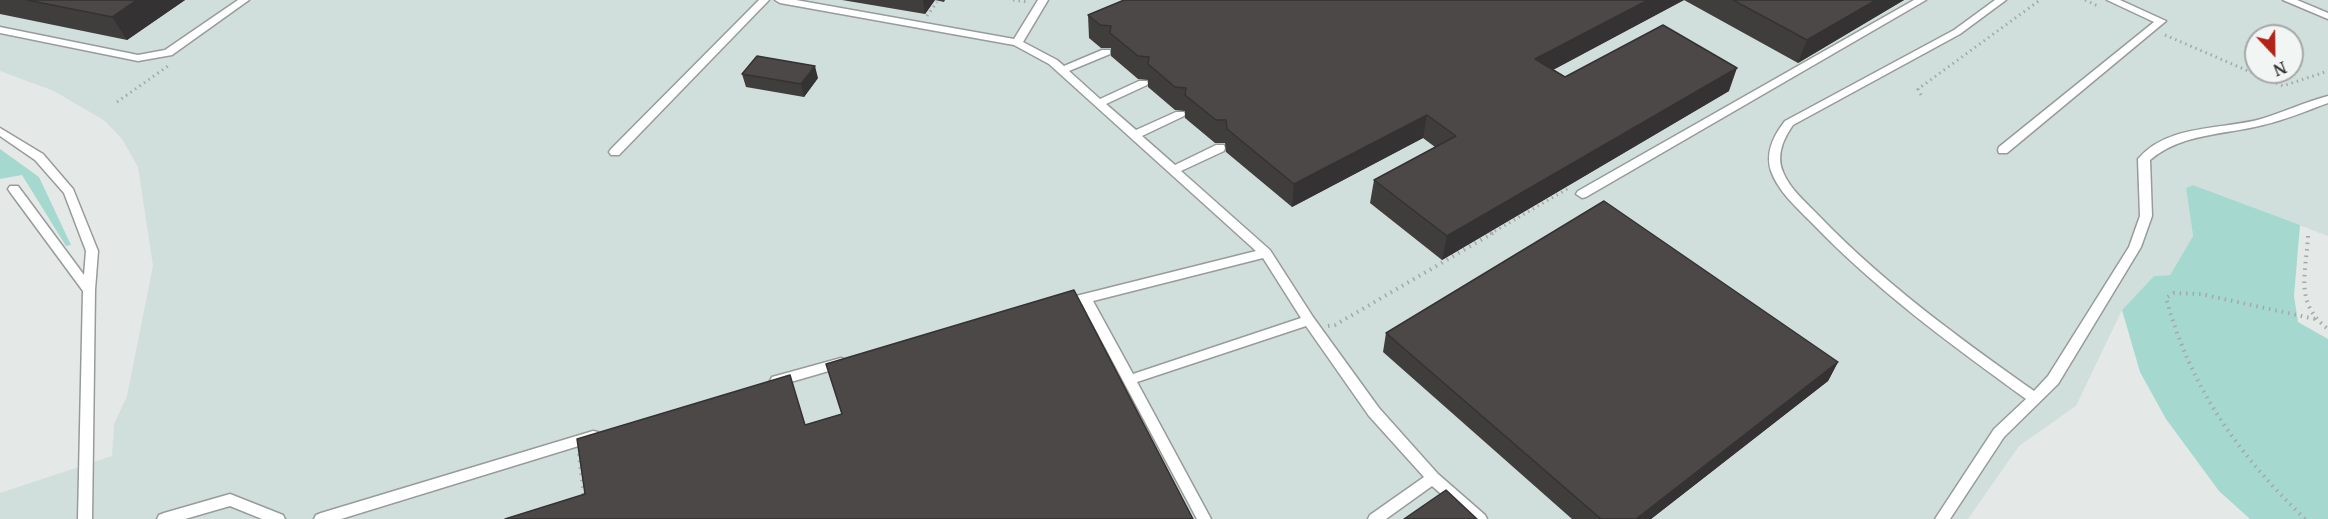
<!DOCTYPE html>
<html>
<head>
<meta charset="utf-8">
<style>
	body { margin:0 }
	#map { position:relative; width:2328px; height:519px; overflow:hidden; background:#e4e8e7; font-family:"Noto Serif",serif }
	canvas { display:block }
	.north { position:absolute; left:2244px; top:24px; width:60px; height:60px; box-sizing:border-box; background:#f1f6f5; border:2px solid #a5a8a7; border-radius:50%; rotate:158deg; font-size:16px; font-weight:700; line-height:24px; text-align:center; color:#323333 }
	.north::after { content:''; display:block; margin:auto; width:21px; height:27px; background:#b22317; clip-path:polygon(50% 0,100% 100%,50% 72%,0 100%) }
</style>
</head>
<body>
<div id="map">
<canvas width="2328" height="519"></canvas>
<div class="north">N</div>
</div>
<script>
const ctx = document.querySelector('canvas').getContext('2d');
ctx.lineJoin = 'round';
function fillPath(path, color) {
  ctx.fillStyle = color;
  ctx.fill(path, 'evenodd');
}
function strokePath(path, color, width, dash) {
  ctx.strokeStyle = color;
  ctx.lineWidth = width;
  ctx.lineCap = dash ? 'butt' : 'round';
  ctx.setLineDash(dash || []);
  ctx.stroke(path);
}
fillPath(new Path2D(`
	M0,0H2328V236L2193,185L2186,188L2193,236L2170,275L2154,276L2122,310L2076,406L2019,446L1968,519H0V493L112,456L114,424L127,396L153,266L138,167L122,139L105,121L54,91L0,71ZM2256,36H2292V72H2256Z`), '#d1dfdc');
fillPath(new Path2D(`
	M0,149L39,177L71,245L66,246L22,175L0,179Z
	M2193,185L2300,225L2294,296L2298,322L2328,339V519H2250L2219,491L2166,419L2140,372L2122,310L2154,276L2170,275L2193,236L2186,188Z`), '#a5d9d0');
const service = new Path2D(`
	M238,0H249L172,55L138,61L0,33V27L138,55L165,50Z
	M759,0H769L619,155H611L609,152L611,149Z
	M775,0H796L1014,39L1038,0H1048L1023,42L1057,60L1064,66L1102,50H1110V54L1069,71L1100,99L1139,81H1147L1148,83L1147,85L1106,104L1136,130L1176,112H1184L1185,114L1184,116L1142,136L1175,165L1216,145H1224L1225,148L1224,151L1181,171L1270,250L1313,317L1379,408L1438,474L1485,515L1487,519H1470L1432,486L1386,519H1368L1370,515L1424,477L1369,416L1306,326L1137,382L1211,519H1197L1082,304L1064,309L1060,307L1058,304L1060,301L1064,299L1256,251L1049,64L1014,45L780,3ZM1263,258L1301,318L1133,374L1093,301Z
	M1914,0H1926L1586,197L1582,198L1576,194L1578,191Z
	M1995,0H2006L1960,34L1793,125C1783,139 1776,156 1783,172C1790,190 1808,204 1821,218C1885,284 1959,338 2034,391L2048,376L2129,247L2140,216L2138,159C2167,124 2222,130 2261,119C2284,112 2305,102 2328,96V103C2306,111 2285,120 2263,125C2224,135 2182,133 2150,160L2152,216L2141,247L2058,384L2004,437L1950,519H1935L1994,429L2026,399C1950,344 1875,289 1810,221C1796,207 1778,191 1771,171C1765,152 1774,135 1785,121L1954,30Z
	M2107,0H2120L2166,21L2007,153H1999L1998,150L1999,147L2154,22Z
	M2283,0H2297L2328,13V19Z
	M0,128L43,154L73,189L98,251L95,290L92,519H78L83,291L10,192L8,189L10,186H18L84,275L86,251L64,193L35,160L0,136Z
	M841,358L846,360L847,363L846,366L777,386L772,385L770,381L772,377Z
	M593,431L598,432L600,436L598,440L341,519H314L316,515L321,513Z
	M230,494L283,515L285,519H262L230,506L185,519H157L159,515L164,513Z`);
strokePath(service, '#979b9a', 3);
strokePath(new Path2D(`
	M1013,0L1027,2
	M2085,0L2100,7
	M927,16L937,2
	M2165,35L2283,86L2328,71
	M1921,95L1918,89L2040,0
	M117,102L168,66
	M1490,234L1569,188`), '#a5a8a7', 3, [1.5, 4]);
strokePath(new Path2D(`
	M2308,236C2306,274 2294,303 2328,329
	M1328,326L1335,325L1493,233
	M579,454L584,497
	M2305,519C2238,454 2191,389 2166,298L2174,293L2201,294L2315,319`), '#a5a8a7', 4, [1.5, 5]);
fillPath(service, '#fff');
fillPath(new Path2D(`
	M0,0H185L127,40L0,14Z
	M842,0H945L944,2L935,0L925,14Z
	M1124,0H1904L1798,63L1684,0L1553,70L1565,77L1729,91L1442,260L1370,203L1374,180L1435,147L1423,138L1292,207L1226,152L1225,143H1215L1185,118V111L1175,110L1148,87V80L1138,79L1111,56V48H1101L1089,38L1088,15Z
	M742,74L818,78L804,97L746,87Z
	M1386,333L1838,362L1828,381L1651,519H1572L1383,352Z`), '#403e3d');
fillPath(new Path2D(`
	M137,0H185L127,40L112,17Z
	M923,0H935L925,14Z
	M1648,0H1684L1530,82L1535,59Z
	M1876,0H1904L1798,63L1807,40Z
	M815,66L818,78L804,97L801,84Z
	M1737,68L1729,91L1442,260L1447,236Z
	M1427,115L1423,138L1292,207L1294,184Z
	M1838,362L1828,381L1651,519H1636Z`), '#343232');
const building = new Path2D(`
	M27,0H137L112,17Z
	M1124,0H1648L1535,59L1565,77L1663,25L1737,68L1447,236L1374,180L1456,136L1427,115L1294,184L1227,129L1226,120H1216L1185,95L1186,88L1175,87L1148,64L1149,57L1138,56L1110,33L1111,26L1100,25L1088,15Z
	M1733,0H1876L1807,40Z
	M757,56L815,66L801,84L742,74Z
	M1604,201L1838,362L1636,519H1601L1386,333Z
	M1074,290L1193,519H505L585,494L577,439L790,375L805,425L842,414L826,364Z
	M1446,490L1477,519H1404Z`);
fillPath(building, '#4b4847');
strokePath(building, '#343232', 1.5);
</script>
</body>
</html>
